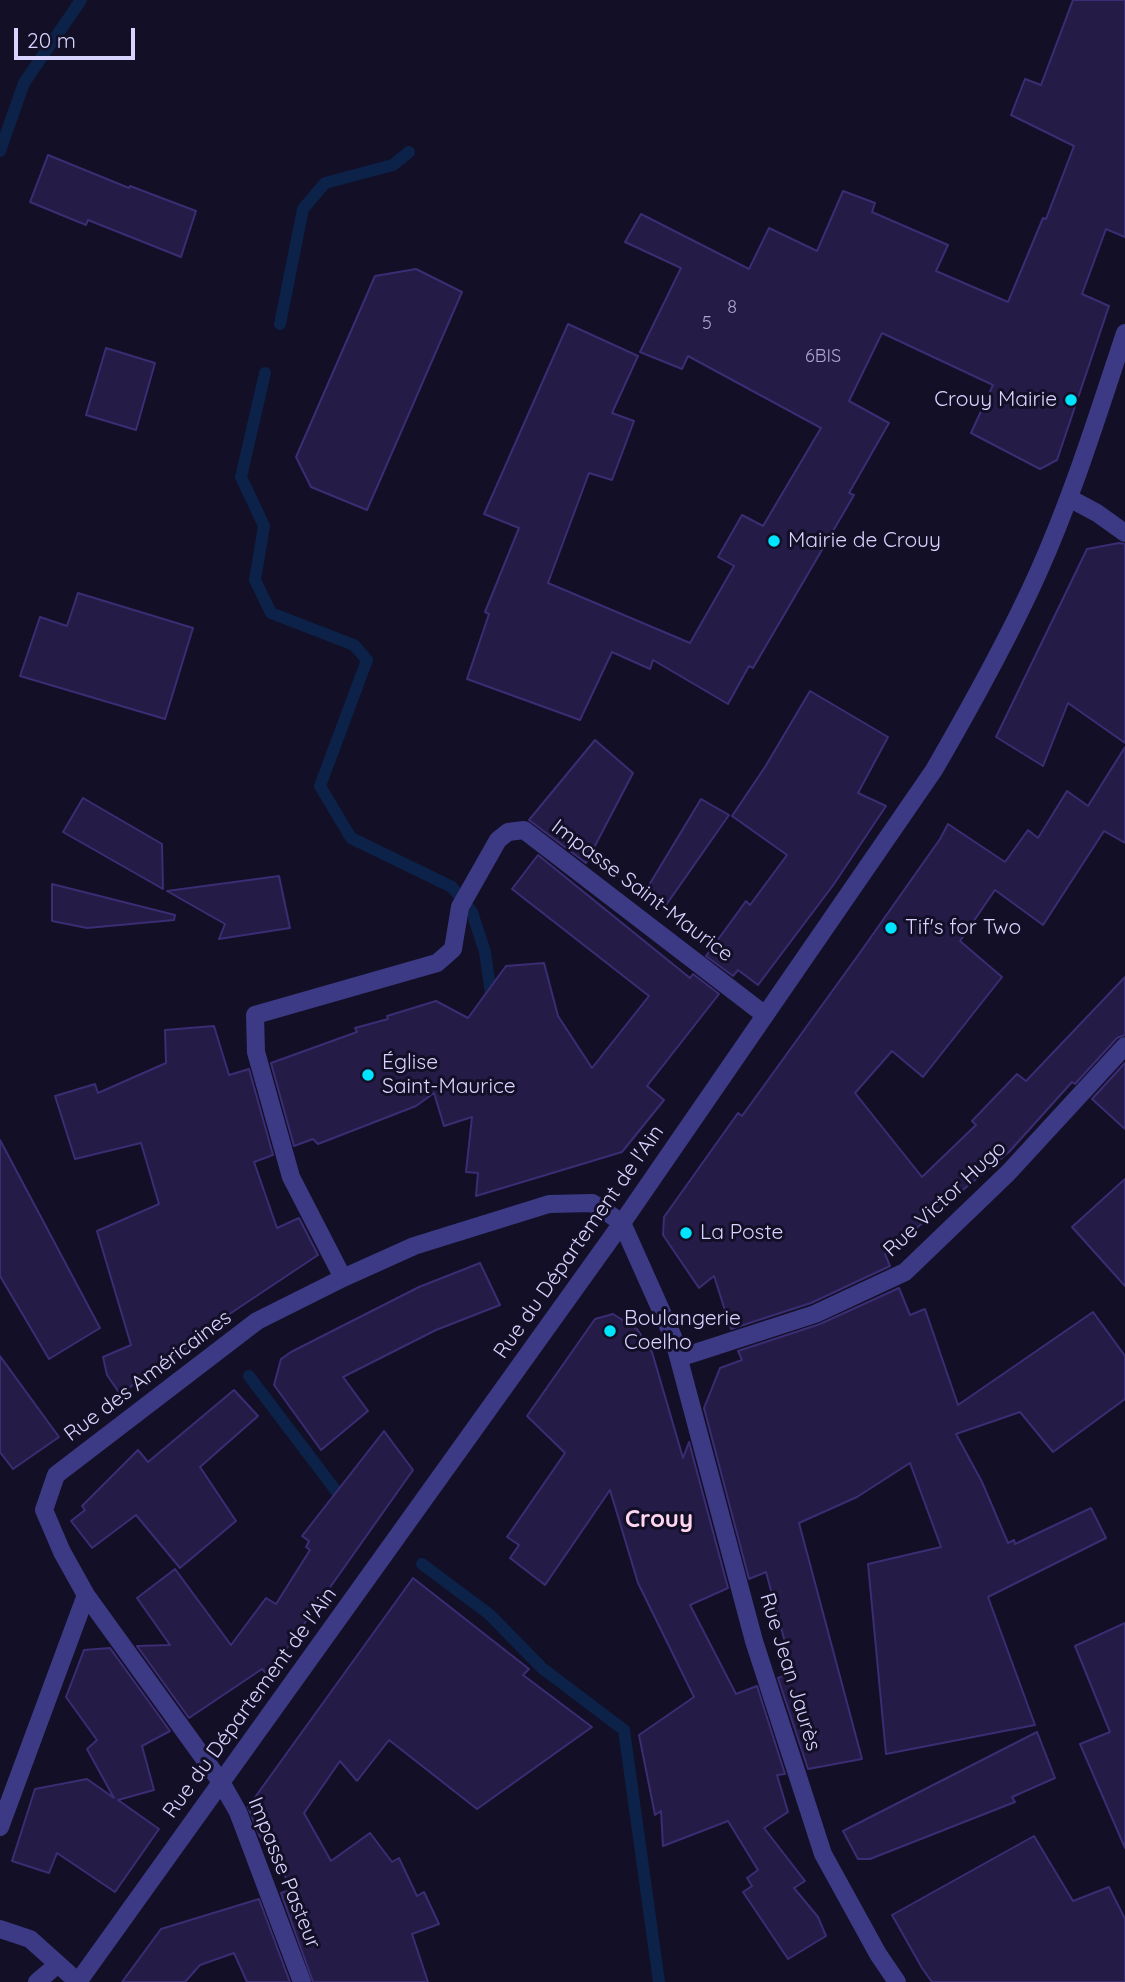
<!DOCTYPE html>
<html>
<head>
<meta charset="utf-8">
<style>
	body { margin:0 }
	#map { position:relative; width:1125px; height:1982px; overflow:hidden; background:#130f26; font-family:Quicksand,sans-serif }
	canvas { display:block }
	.scale { position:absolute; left:14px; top:28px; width:121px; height:32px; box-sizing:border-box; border:4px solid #d9d4ff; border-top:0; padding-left:9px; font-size:21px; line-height:24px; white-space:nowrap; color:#d9d4ff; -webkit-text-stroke:5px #130f26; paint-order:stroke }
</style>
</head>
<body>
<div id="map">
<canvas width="1125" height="1982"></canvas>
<div class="scale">20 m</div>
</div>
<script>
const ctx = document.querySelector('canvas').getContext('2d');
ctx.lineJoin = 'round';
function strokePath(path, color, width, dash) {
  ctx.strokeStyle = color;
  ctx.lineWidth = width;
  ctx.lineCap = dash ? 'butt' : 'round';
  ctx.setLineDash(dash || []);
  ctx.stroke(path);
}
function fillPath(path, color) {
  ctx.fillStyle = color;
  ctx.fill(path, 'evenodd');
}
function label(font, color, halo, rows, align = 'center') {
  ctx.font = font + ' Quicksand,sans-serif';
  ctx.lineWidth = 6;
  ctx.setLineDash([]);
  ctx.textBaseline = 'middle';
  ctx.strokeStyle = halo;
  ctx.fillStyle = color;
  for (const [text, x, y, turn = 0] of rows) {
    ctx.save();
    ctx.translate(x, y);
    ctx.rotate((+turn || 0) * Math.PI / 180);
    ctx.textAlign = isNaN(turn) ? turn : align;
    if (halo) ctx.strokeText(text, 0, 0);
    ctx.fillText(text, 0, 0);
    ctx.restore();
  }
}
strokePath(new Path2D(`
	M0,151L24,83L81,0
	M280,324L303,209L325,183L393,165L409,152
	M265,373L241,477L264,526L255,580L271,613L354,645L367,660L320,786L351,838L452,887L472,912L485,952L492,1001
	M249,1376L346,1504
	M422,1564L489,1614L542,1668L624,1730L659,1982`), '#0c2248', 12);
const building = new Path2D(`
	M1073,0H1125V237L1106,229L1082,294L1109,306L1057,460L1040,469L971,433L993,385L882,333L849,401L889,423L849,493L854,495L753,668L749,666L728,704L653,660L650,669L612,652L580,720L467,679L489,614L485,612L519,528L484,514L568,324L638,356L612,413L634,421L612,480L589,473L548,583L690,643L734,566L718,557L742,515L763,526L821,428L688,356L682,369L640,352L681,268L625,242L641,214L749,269L769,228L817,251L843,191L875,203L872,212L948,245L936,271L1008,302L1043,218L1046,219L1074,146L1011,115L1025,79L1041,85Z
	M48,155L129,188L130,186L196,211L181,257L88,220L86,225L30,202Z
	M416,269L462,292L367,510L311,487L296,457L375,276Z
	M106,348L155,363L136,430L86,415Z
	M1119,543L1125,544V743L1068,703L1043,766L996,737L1087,549Z
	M78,593L193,628L165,719L20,676L40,617L67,626Z
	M810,691L888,737L858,793L886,806L834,884L758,985L738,970L733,976L706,956L746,901L750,905L787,855L732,816L765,767Z
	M595,740L633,773L586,863L529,820Z
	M1125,747V843L1104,831L1043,925L995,890L960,941L1002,977L923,1077L892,1051L855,1093L922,1177L976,1125L972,1121L1017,1074L1026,1081L1125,977V1035L1117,1038L1075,1084L1072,1082L1009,1152L885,1254L890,1266L811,1303L731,1329L714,1276L699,1288L663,1235L664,1217L738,1113L742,1116L859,954L940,839L948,824L1005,862L1028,830L1038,838L1067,791L1088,806Z
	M83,798L162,844L163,889L63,832Z
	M701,799L729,815L664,908L643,895Z
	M538,855L690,978L693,974L719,994L647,1086L664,1100L622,1152L476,1196L478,1173L466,1172L472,1117L444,1126L434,1093L416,1106L318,1144L313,1139L294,1146L271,1063L357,1032L355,1028L388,1019L387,1016L436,1001L468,1018L506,966L544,963L558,1016L592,1068L649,996L512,889Z
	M279,876L290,928L219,939L225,924L167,891Z
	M52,884L175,915L174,920L87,928L52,921Z
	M214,1026L229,1075L249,1069L273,1155L254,1162L277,1228L299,1218L318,1255L228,1315L230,1317L120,1394L107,1375L103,1357L131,1345L97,1231L159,1204L141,1143L75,1159L55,1096L95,1084L98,1093L166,1063L165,1030Z
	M1125,1063V1129L1092,1099Z
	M0,1140L100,1328L49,1359L0,1276Z
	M1125,1179V1286L1072,1227Z
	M480,1263L500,1305L436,1330L343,1377L368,1411L321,1450L274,1385L281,1359L291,1352L419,1287Z
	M899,1288L910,1315L925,1309L958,1405L1093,1312L1125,1356V1399L1053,1452L1020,1412L956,1434L982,1482L1008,1543L1014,1540L1015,1544L1091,1508L1106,1538L988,1597L1035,1725L886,1754L868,1564L941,1547L910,1463L857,1497L799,1523L862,1759L808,1769L778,1678L793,1672L766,1572L749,1579L704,1408L720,1368L742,1360L738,1351L820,1324Z
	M613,1314L637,1329L652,1352L683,1458L689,1442L728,1588L690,1605L736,1694L757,1686L785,1774L777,1775L788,1812L764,1828L805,1881L794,1888L818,1917L826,1936L788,1959L743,1892L752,1886L747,1878L758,1870L728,1821L663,1846L661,1811L655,1815L639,1735L694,1697L638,1583L610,1490L545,1585L510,1558L519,1545L507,1537L565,1453L527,1416L595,1319Z
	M0,1356L59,1437L13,1469L0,1452Z
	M234,1390L258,1416L200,1467L236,1521L180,1568L136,1515L92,1548L71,1521L85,1510L82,1506L138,1450L148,1462Z
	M384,1431L413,1470L268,1675L262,1669L189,1718L137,1646L170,1645L137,1598L175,1569L231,1645L266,1598L276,1604L310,1550L306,1547L309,1541L302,1536Z
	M413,1578L529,1669L523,1675L592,1727L477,1809L389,1740L357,1781L340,1761L304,1813L331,1861L370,1833L392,1862L399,1858L417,1896L424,1892L439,1924L412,1934L428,1982H313L281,1893L293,1889L259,1835L248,1807Z
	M1125,1623V1848L1080,1744L1110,1732L1075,1646Z
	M110,1648L170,1731L142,1746L154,1790L118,1800L159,1829L115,1892L57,1853L49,1873L12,1861L35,1789L87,1779L114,1798L87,1749L97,1740L66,1697L84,1650Z
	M1037,1732L1055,1778L1012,1797L1015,1802L870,1859H858L843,1831Z
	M1034,1836L1073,1901L1109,1887L1125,1919V1982H932L922,1968L892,1915Z
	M259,1899L290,1982H247L234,1953L200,1965L185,1982H122L161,1929Z`);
fillPath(building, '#241b47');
strokePath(building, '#3b2d73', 2);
strokePath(new Path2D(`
	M1069,498L1097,513L1125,533
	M343,1278L291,1177L256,1052L255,1015L437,963L453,949L460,907L498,840L508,832L524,830L765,1015
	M679,1358L815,1314L905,1272L1008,1173L1125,1046
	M86,1595L221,1782L238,1812L302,1982
	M0,1827L86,1595L62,1552L44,1510L56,1475L257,1321L343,1278L414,1246L549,1204L592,1203L605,1211L622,1223L673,1337L754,1641L823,1854L878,1954L897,1982
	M0,1929L30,1939L78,1982
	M37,1982L58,1964`), '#3d3a85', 18);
strokePath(new Path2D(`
	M78,1982L622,1223L934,770C971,706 1008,640 1038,573C1073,495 1098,414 1125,333`), '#3d3a85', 18);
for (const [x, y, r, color] of [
	[1071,400,7,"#00e5ff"],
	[774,541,7,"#00e5ff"],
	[891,928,7,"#00e5ff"],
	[368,1075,7,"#00e5ff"],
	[686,1233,7,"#00e5ff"],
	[610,1331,7,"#00e5ff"]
]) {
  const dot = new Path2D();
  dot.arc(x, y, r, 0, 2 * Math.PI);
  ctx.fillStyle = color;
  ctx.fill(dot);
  strokePath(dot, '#130f26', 2.5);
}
label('18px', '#aca6d1', null, [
	["8",732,308],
	["5",707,324],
	["6BIS",823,357]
]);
label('21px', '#d9d4ff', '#130f26', [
	["Crouy Mairie",1057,400,"right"],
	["Mairie de Crouy",788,541],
	["Tif's for Two",905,928],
	["Église",382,1063],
	["Saint-Maurice",382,1087],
	["La Poste",700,1233],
	["Boulangerie",624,1319],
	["Coelho",624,1343]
], 'left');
label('21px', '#d9d4ff', '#130f26', [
	["Impasse Saint-Maurice",642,891,37],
	["Rue Victor Hugo",945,1199,-43],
	["Rue du Département de l'Ain",579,1242,-55],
	["Rue des Américaines",148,1376,-37],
	["Rue Jean Jaurès",790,1672,73],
	["Rue du Département de l'Ain",250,1703,-54],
	["Impasse Pasteur",284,1873,68]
]);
label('bold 24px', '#ffd6f0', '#130f26', [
	["Crouy",659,1520]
]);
</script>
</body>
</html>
